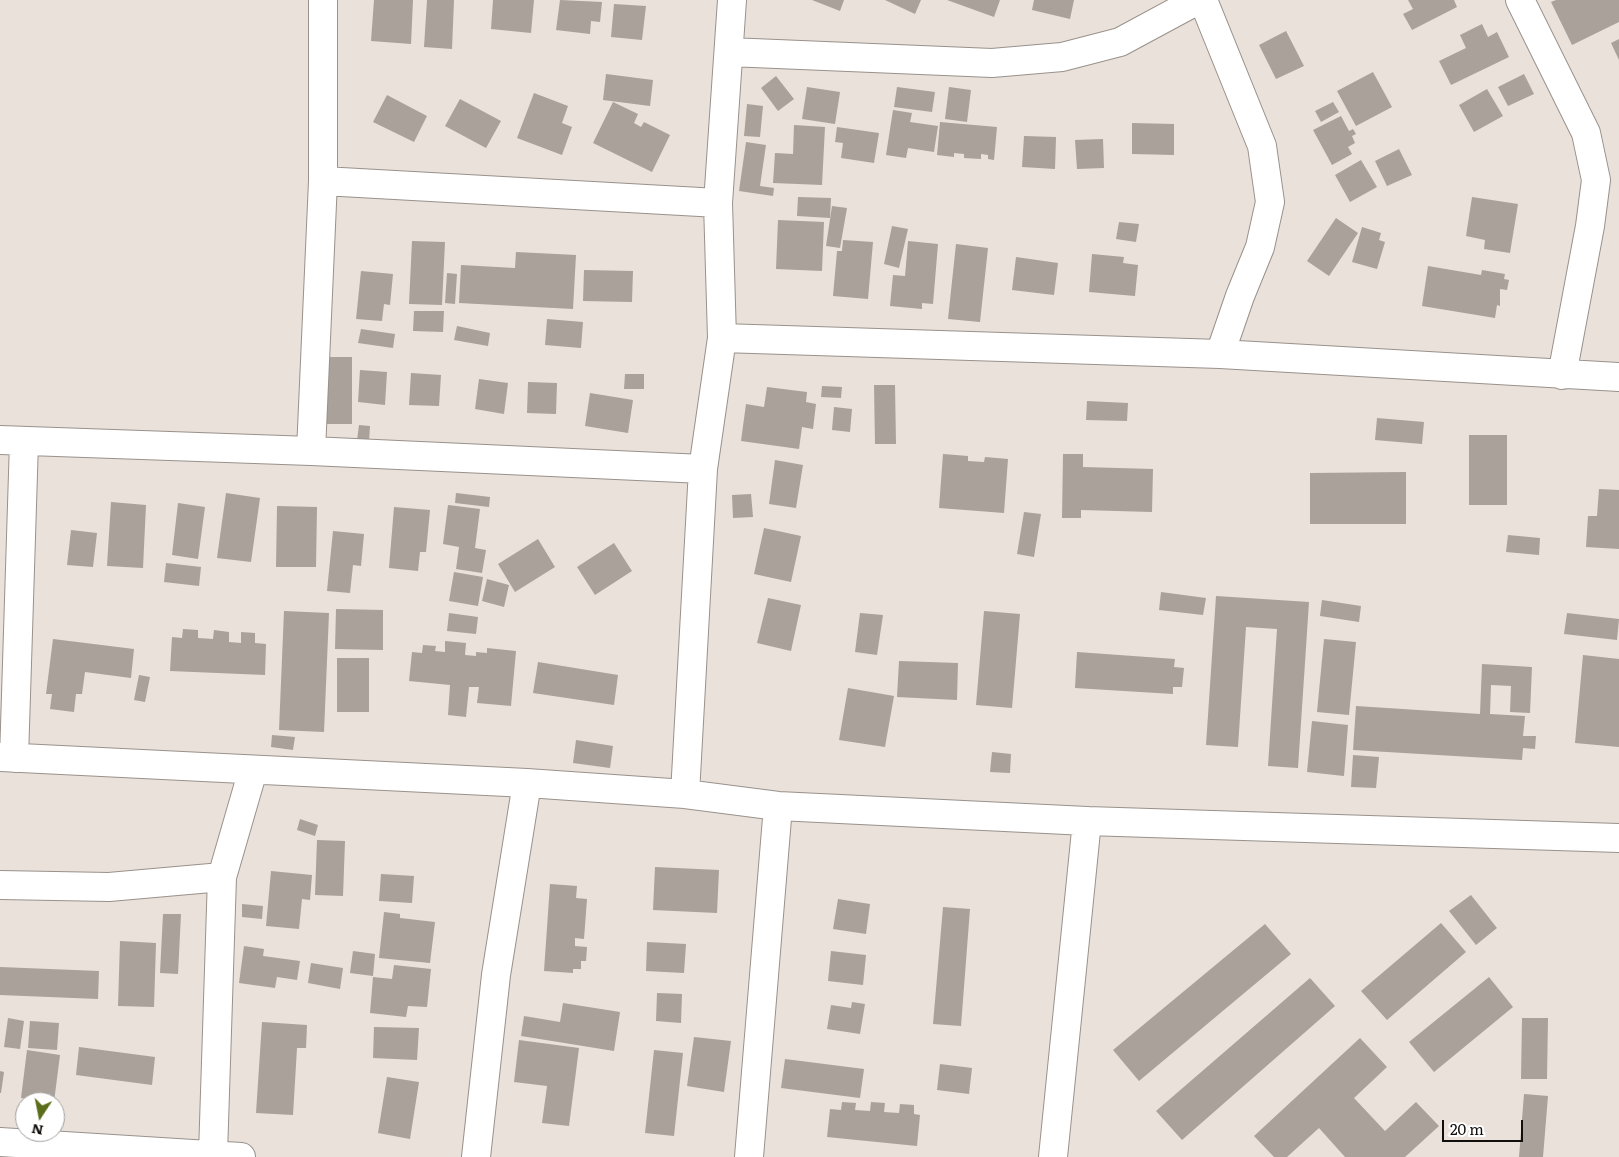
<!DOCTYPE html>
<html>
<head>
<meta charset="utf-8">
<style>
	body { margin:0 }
	#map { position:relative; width:1619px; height:1157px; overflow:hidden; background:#e9e1da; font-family:Literata,serif }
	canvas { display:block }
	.north { position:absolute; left:15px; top:1092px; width:50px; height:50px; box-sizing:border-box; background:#fff; border:1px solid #a09f9e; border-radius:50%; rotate:191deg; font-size:14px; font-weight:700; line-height:20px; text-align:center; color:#110e0c }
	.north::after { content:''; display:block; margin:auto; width:18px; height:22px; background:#5b6d1a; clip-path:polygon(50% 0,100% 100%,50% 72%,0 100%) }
	.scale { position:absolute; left:1442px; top:1120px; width:81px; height:22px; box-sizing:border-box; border:2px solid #110e0c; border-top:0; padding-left:6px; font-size:15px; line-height:18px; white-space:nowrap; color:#110e0c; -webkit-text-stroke:4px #fff; paint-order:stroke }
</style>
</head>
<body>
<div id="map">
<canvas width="1619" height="1157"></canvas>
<div class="north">N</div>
<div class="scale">20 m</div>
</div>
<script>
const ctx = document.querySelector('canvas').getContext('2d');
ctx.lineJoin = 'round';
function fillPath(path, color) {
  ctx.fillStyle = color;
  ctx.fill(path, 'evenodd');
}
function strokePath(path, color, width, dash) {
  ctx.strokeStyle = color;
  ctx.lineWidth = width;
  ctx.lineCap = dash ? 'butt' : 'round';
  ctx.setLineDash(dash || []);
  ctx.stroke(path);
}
fillPath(new Path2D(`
	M374,0H413L411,44L371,41Z
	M427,0H454L452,49L424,47Z
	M493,0H534L531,33L491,29Z
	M560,0L602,2L600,22L591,21L590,34L556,30Z
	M812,0H844L840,11Z
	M885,0H921L915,14Z
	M947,0H1000L994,17Z
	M1034,0H1074L1070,19L1032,10Z
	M1408,0H1454L1457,7L1412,30L1403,14L1413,9Z
	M1556,0H1619V22L1572,45L1551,2Z
	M614,4L646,6L642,40L611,37Z
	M1482,24L1488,37L1497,32L1509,57L1451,85L1439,61L1466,48L1460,35Z
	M1286,31L1304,66L1276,79L1259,45Z
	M1619,39V60L1611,43Z
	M1373,72L1392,107L1356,126L1337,91Z
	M606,74L653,80L650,106L603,100Z
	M1524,74L1534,94L1508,106L1498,87Z
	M776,76L794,99L778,111L761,88Z
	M807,87L840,92L835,124L802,119Z
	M897,87L935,92L932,112L894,107Z
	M949,87L971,90L967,122L945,119Z
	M1487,89L1503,116L1474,132L1459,105Z
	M534,93L568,106L562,123L572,127L562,155L517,138Z
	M387,95L427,116L414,142L373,122Z
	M460,99L501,121L486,148L445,126Z
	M613,102L638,114L634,123L641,127L644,122L670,135L652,172L593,143Z
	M1333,102L1339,112L1321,122L1315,111Z
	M747,104L763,106L760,137L744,136Z
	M893,110L912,113L910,122L938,126L934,152L908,148L906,158L886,155Z
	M1341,116L1349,131L1353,129L1356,134L1352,136L1355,143L1348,147L1352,154L1332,165L1313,130Z
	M940,122L997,127L994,160L988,159V155L981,154V159L964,158V154L954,153V157L937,155Z
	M1132,123L1174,124V155L1132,154Z
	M794,125L825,127L822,185L773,183L775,153L793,154Z
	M837,127L879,133L874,163L841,158L843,143L835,142Z
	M1024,136L1056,137L1055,169L1022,167Z
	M1103,139L1104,168L1077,169L1075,140Z
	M746,142L766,145L760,186L774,188L773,196L739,191Z
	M1399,149L1412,175L1387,186L1375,161Z
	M1361,160L1377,187L1350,202L1335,175Z
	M798,197L831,198L830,218L797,216Z
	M1472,197L1518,204L1510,253L1484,249L1485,240L1466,236Z
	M832,206L847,208L840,248L826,246Z
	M1336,218L1358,233L1329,276L1307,261Z
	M778,220L824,222L822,271L776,269Z
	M1119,222L1139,224L1136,242L1116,239Z
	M892,226L908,229L899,268L884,264Z
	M1362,227L1381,233L1379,240L1385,242L1377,269L1352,262Z
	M843,240L873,242L868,299L833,296L837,251H842Z
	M412,241L445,242L442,305L409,304Z
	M908,241L938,244L933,304L922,303V309L890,306L893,275L905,276Z
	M956,244L988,248L980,322L948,319Z
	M516,252L576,255L573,309L459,303L461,265L515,268Z
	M1092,254L1124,257L1123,263L1138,265L1135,296L1089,292Z
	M1016,257L1058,263L1054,295L1012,290Z
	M1428,266L1481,275L1482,270L1505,274L1504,279L1509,280L1507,290L1500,289V306L1497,305L1495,318L1422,306Z
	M584,270L633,271L632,302L583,301Z
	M361,271L393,274L390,305L384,304L382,321L356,319Z
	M447,273L457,274L455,304L445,303Z
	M414,311H444L443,332L413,331Z
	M547,319L583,322L581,348L545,345Z
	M457,326L490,333L488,346L454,340Z
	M361,329L395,334L393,348L358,343Z
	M325,357H352V424H325Z
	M360,370L387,372L385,405L358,402Z
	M411,373L441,375L439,406L409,405Z
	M625,374H644V389H624Z
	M479,379L508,383L504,414L475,409Z
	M528,382L557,383L556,414L527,413Z
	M874,385H895L896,444H875Z
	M822,386L842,387L841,398L821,397Z
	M767,387L807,392L806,402L816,404L813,429L802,427L799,449L741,441L746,404L764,407Z
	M590,393L633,400L628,433L585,426Z
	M1087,401L1128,403L1127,421L1086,420Z
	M834,407L852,409L850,432L832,430Z
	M1377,418L1424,422L1422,444L1375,440Z
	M359,425L370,426L369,442L357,441Z
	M1469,435H1507V505H1469Z
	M943,454L968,456V461L984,462L985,457L1008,459L1004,513L939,508Z
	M1063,454H1083V467L1153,469L1152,512L1081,510V518H1062Z
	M775,460L803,465L796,508L769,504Z
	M1406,472V524H1310V473Z
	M1599,489L1619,490V549L1586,547L1588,516H1597Z
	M226,493L260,498L251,562L217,558Z
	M456,493L490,497L489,507L455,503Z
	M751,494L753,517L733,518L732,495Z
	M111,502L146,505L143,568L107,566Z
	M178,503L205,507L198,559L172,555Z
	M448,505L480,509L475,548L486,550L482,573L456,569L459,547L443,544Z
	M277,506L317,507L316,567H276Z
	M394,507L430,510L426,552H420L418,571L389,568Z
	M1024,512L1041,514L1034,557L1017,554Z
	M764,528L801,536L791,582L754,574Z
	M71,530L97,533L93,567L67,565Z
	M333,531L364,534L361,566L353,565L350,593L327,591Z
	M1508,535L1540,538L1539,555L1506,552Z
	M538,539L555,567L515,592L498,564Z
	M614,543L632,571L595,595L577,567Z
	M166,563L201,567L199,586L164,582Z
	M454,572L483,577L478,606L449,601Z
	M487,579L509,585L504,607L482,601Z
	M1161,592L1206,598L1203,615L1159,610Z
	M1216,596L1309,602L1298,768L1268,766L1277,629L1246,627L1238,747L1206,745Z
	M768,598L801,605L791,651L757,643Z
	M1322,600L1361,606L1359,622L1320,616Z
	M336,609L383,610V650L335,649Z
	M284,611L329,613L324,732L279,730Z
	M984,611L1020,614L1012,708L976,705Z
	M449,613L478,617L476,634L447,631Z
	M860,613L883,615L877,655L855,652Z
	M1567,613L1619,619L1617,640L1564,634Z
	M183,629L198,630V638L213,639L214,630L229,632V642L241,643V632L255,633V643L266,644L265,675L170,671L172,637L182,638Z
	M53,639L134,649L131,678L85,672L82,694H76L74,712L50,709L52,694H46Z
	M1324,639L1356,642L1349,715L1317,712Z
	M445,641L466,643L465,655L476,656V652L487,653V648L516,651L511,706L477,703L479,687H469L466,717L448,715L450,685L409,681L412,652L422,653L423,645L436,646L435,651L445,652Z
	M1077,652L1175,659L1174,667L1184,668L1182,687H1173V694L1075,688Z
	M1583,655L1619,659V747L1575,743Z
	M337,658H369V712H337Z
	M899,661L958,663L957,700L897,697Z
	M538,662L618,675L614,705L533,693Z
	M1482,664L1532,667L1530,713L1510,712L1511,686L1491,685L1490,714L1525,716L1523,736H1536L1535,749L1523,748L1522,760L1353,750L1356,706L1480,714Z
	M139,675L150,677L145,702L134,700Z
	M848,688L894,696L885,747L839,740Z
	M1312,721L1348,725L1344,776L1307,772Z
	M272,735L295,737L293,750L271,747Z
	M576,740L613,746L610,768L573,763Z
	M992,752L1011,754L1010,773L990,772Z
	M1353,755L1379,757L1376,788L1351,787Z
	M300,819L318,825L315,836L297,830Z
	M317,840L345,841L343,896L315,895Z
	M655,867L719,870L717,913L653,910Z
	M271,871L312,875L310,900L302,899L299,929L266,926Z
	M381,874L414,876L412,903L379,901Z
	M550,884L577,886L576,898L587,899L584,939L575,938V946L587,947L586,961H581V969H573V973L544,971Z
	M1471,895L1497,928L1476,945L1449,911Z
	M838,899L870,904L866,934L833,929Z
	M242,904L263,906L262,919L242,917Z
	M943,907L970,909L961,1026L933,1024Z
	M384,912L400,914V918L435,922L430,963L379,958Z
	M163,914H181L178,974L160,973Z
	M1441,923L1466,952L1387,1020L1361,991Z
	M1265,924L1291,954L1139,1081L1113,1050Z
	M120,941L156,943L154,1007L118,1006Z
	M647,942L686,944L684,973L646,971Z
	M244,946L264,949L263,956L300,961L297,980L277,977L275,988L239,983Z
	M353,951L375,954L373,976L350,973Z
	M831,951L866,955L863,985L828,981Z
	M311,963L343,968L340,989L308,983Z
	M394,965L431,969L427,1007L408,1006L406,1017L370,1013L373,977L392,979Z
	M0,967L99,971L98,999L0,995Z
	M1489,977L1513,1007L1434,1072L1409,1042Z
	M1310,978L1335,1006L1182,1140L1156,1111Z
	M657,993L682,994L681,1023L656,1021Z
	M852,1002L865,1004L860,1034L827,1029L831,1005L851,1008Z
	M563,1003L620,1012L614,1051L521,1036L524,1016L560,1022Z
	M8,1018L24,1021L20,1049L4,1047Z
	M1522,1018H1548L1547,1079H1521Z
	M30,1021L59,1023L57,1050L28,1048Z
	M262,1022L307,1025L306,1048H297L293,1115L256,1113Z
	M374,1027L419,1028L417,1060L373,1058Z
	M694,1037L731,1041L724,1092L687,1086Z
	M1360,1038L1387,1067L1354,1098L1385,1131L1416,1102L1439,1126L1405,1157H1345L1319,1128L1287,1157H1274L1254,1136Z
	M519,1040L579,1048L569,1126L542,1123L547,1086L514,1082Z
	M79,1047L155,1057L152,1085L76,1075Z
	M27,1050L60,1055L54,1102L21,1098Z
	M654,1050L683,1053L674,1136L645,1133Z
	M785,1059L864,1069L860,1098L781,1088Z
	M940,1064L972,1068L969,1094L937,1090Z
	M0,1071L4,1072L1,1093H0Z
	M387,1077L419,1082L410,1139L378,1133Z
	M1524,1094L1548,1096L1543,1157H1519Z
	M842,1102L856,1103L855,1110L870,1111L871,1102L885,1103L884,1112L899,1113L900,1104L914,1105V1114L920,1115L917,1146L827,1137L830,1109L841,1110Z`), '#a9a19a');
const minor = new Path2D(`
	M1203,0L1262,146L1270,202L1260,247L1240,296L1220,354
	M1520,0L1586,133L1596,180L1590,226L1562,375
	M729,52L992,63L1062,57L1120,42L1198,0
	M323,181L718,203
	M722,338L1220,354L1619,377
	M0,440L311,451L703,469
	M311,451L323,181V0
	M0,757L527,783L685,794L778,806L1087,821L1619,838
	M14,758L24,442
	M685,794L703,469L722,338L718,203L732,0
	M0,885L109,887L222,877
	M0,1142L241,1157
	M213,1154L222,877L253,770
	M476,1157L496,975L527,783
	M749,1157L778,806
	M1053,1157L1087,821`);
strokePath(minor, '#99918b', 30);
strokePath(minor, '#fff', 28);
</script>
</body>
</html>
